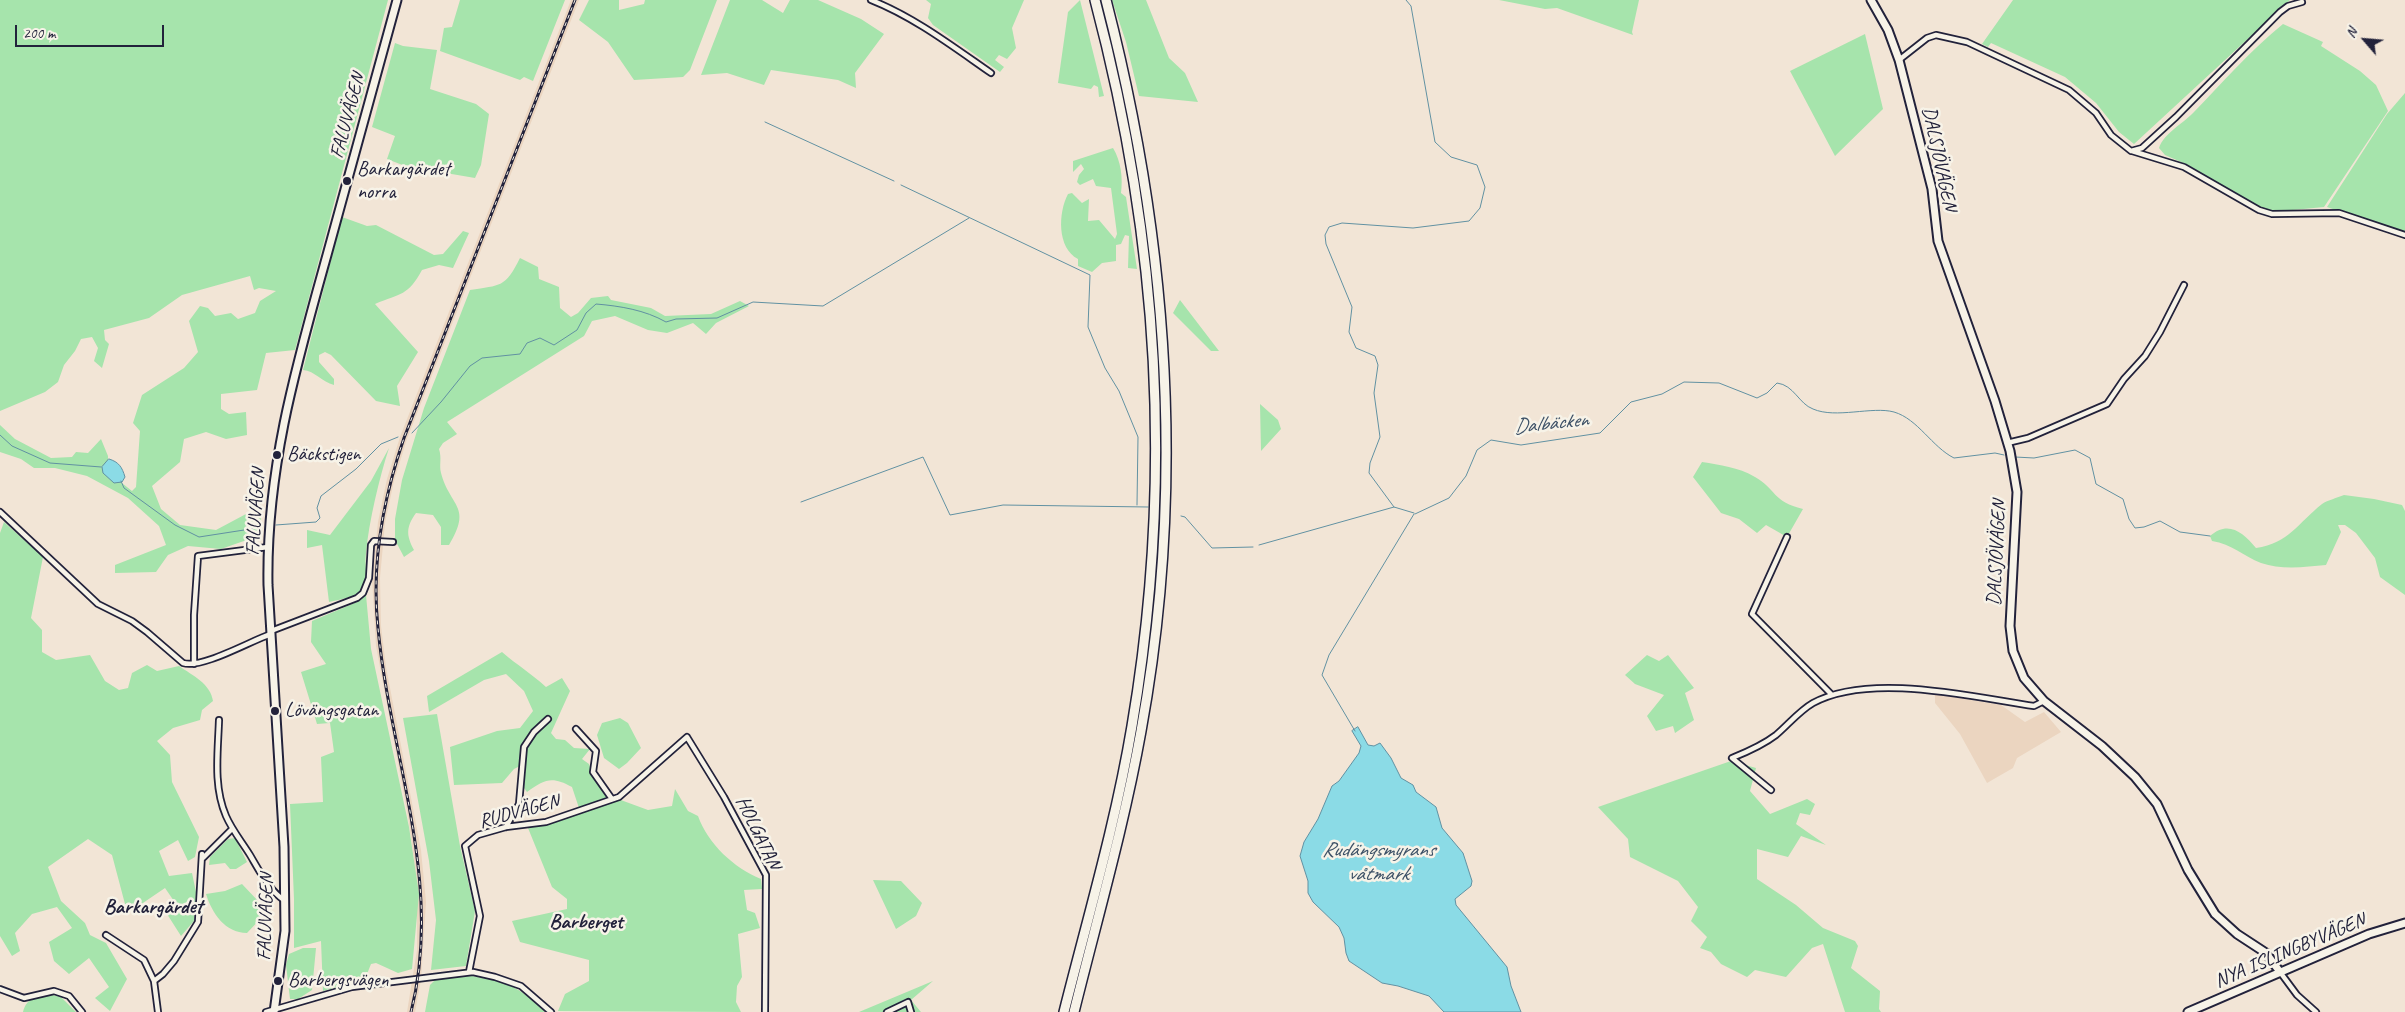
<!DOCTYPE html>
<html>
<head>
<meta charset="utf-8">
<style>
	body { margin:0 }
	#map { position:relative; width:2405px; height:1012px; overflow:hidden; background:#f2e5d6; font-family:Caveat,sans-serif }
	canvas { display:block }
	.north { position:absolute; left:2340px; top:15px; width:50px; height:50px; -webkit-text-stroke:4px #f7f3e8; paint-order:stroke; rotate:297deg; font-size:14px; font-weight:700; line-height:20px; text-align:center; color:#22223b }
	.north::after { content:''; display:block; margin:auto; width:18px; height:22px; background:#22223b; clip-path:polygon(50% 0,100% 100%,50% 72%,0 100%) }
	.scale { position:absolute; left:15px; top:25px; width:149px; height:22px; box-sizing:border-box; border:2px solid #22223b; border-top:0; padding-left:6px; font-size:15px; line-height:18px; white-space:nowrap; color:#22223b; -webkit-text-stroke:4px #f7f3e8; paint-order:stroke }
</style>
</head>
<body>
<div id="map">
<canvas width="2405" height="1012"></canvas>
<div class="north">N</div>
<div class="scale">200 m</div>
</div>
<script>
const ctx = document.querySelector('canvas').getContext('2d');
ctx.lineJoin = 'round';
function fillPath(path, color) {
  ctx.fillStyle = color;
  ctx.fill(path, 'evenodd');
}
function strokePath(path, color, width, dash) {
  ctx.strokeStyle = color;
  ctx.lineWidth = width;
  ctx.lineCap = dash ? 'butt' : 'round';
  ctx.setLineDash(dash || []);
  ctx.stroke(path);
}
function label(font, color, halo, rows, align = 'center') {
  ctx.font = font + ' Caveat,sans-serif';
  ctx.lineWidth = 5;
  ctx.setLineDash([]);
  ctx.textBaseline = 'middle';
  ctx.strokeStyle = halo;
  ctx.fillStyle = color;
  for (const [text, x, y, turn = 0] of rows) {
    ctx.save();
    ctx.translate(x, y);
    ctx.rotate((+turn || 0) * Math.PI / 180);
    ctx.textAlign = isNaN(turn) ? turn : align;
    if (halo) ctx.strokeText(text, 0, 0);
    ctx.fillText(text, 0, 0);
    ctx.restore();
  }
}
fillPath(new Path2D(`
	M571,0H579L407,439L394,481L385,523L380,578L381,626L386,667L421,850L426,902L421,980L415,1012H407L417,950V881L408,816L376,646L372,578L378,522L387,479L400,437Z
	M1935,694L2001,705L2025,722L2044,712L2061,732L2017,758L2013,768L1987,783L1960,734L1935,703Z`), '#ebd5c0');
fillPath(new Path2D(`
	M0,0H388L295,350L266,353L257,390L221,394V409L229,414L246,412L247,435L226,439L206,432L184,439L180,462L152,486L161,509L180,525L216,530L261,506V535L221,549L188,546L168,555L156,572L115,573V565L166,545L159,526L128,498L87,476L55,468H34L21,459L0,452V425L15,439L51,458L72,457L76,452L88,453L101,439L108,456V472L132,491L136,487L140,431L133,423L142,395L184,368L198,352L189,321L200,306L208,308L215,316L231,313L238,319L255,313L260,301L276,291L259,288L254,290L250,276L182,295L149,318L104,330L105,340L109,344L102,368L94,361L98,348L92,337L81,339L75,351L64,365L58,382L45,392L0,411Z
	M460,0H565L533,81L524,77L520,80L440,51L444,28L452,27Z
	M589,0H619V10L644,4L645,0H717L690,70L683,77L634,80L608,42L579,20Z
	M730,0H762L783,13L790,0H818L861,19L884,34L855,73L856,88L838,80L771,70L764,85L727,73L701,75Z
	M926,0H1024L1012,28L1016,48L1007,59L999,55L995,60L1004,67L1000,72L933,25L928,18L931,4Z
	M1080,0L1104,96L1099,97L1098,87L1094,85L1091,89L1058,83L1068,12Z
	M1112,0H1146L1169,58L1185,73L1198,102L1139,96L1126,42Z
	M1499,0H1639L1632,32L1633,35L1557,8L1545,9Z
	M2013,0H2290L2134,144L2119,132L2096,103L2065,77L1991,43L1988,47L1982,44Z
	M2283,24L2323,42L2321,46L2360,71L2376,85L2388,111L2324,207L2272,212L2255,206L2188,165L2165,155L2159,148C2164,133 2184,123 2194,112C2223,82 2251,50 2283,24Z
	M1865,34L1883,109L1835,156L1790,71Z
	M395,43L403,46L437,50L430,89L476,104L489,114L481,165L475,178L405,166L387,159L395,136L372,127Z
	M2405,93V234L2327,207L2387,114Z
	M1113,148C1121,161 1123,178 1121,193L1126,197L1137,269L1128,268L1129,236L1125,235L1121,244L1116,245V261L1102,263L1092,272L1078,266V259C1057,248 1058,213 1068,194L1072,193L1082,203L1089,199L1088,221L1099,220L1115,239L1117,234L1111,188L1096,186L1093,179L1080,185L1077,182L1079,175L1084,169L1081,164L1073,172V161Z
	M342,217L367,226L376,225L434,255L443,254L463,231L469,233L453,268L439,265L422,270C408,296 401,293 375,304L418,352L397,386L400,406L376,401L331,355L325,352L319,355V362L334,379V385C322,382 315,371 303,370Z
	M520,258L538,267L539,279L559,287L560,308L571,317L578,313L591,298L608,296L611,300L651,308L665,316L711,314L740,301L749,306L716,323L706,334L693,323L667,333L648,330L615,316L592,321L584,336L447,422L457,434L443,443L439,449C442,458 439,465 441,473C450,507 473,506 449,545H441V527L433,515L416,513C406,527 406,535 414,550L404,557L395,540V519L402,480L424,408L470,290C501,285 505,288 520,258Z
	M1180,300L1219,351H1211L1173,313Z
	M1260,404L1278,420L1281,429L1261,451Z
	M389,448C379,479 369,521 366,553C364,565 369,577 364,587C358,598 340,599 329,602L322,545L307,548V530L330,535L371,481Z
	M1702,462C1720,465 1738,467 1755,477C1776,489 1773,502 1803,509L1787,537L1766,525L1757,533L1739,519L1721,513L1693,477Z
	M2344,495L2374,499L2402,505L2405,511V595L2380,577L2375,558L2356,533L2345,525H2338L2341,532L2326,565C2305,567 2281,570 2261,563C2243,556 2232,544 2212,541L2210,536C2228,520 2243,532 2256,548C2289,543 2298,523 2322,504C2328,500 2337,498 2344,495Z
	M4,522L43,557L31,618L42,630V652L56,660L90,655L105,681L119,690L128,688L132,673L147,665L157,671L179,666C192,675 211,684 213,701L202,710L200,720L173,728L157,741L170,755L172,782L199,837L195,857L188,861L178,840L159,851L169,876L192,873L196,892L194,921L181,936L167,914L176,904L165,888L137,907L125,904L112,855L88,839L48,867L61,901L85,923L90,935L106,943L127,979L110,1011L95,998L109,987L89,958L69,974L54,961L49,942L72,928L57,907L32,914L15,933L20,951L12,956L0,936V533Z
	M366,595L371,649L409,827L419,894L412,969L398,973L376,963L371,964L365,979L323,991L321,941L294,948V899L290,804L323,802L321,757L334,752L330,723L317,724L301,672L326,664L311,642L312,621L357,602Z
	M502,652C517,665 532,674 546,687L562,678L570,691L551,733L556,739L565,740L574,748L590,749L582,759L589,764L593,775L609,798L579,808L572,787C552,776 545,779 527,792L524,788L526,763L514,769L502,783L454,785L450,747L497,731L520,728L533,711L524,691L506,674L484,680L429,712L427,696Z
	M1647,655L1659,661L1668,655L1694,688L1685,693L1694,720L1675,733L1673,726L1656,731L1647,716L1664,695L1635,684L1625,675Z
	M437,714L460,846L475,911L466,966L431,970L436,920L429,861L403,718Z
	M620,718L628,723L641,748L627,763L619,769L604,758L597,735L602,723Z
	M1731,761L1756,768L1750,791L1770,814L1807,799L1815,804L1810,815L1800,813L1796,824L1826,845L1801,836L1788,857L1757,849V879L1796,905L1823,928L1855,941L1858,946L1851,968L1880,991L1879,1009L1881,1012H1845L1823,944L1812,948L1786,977L1755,970L1747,977L1721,964L1711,952L1700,948L1707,937L1691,921L1698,907L1678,881L1630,857L1628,839L1598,807Z
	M675,789L688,811L698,816C708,844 734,868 761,879L762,889L744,890L747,910L755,913L760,928L738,934L742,977L737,986L736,1002L741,1012L558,1011L565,994L589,981V960L520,942L512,921L567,909V899L552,887L528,828L618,799L648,810L672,806Z
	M235,838L247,862L236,869H230L225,863L209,865L210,857L228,839Z
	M873,880L901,881L922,903L916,916L896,929Z
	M242,884L260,903L264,915L247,933C225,933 212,913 206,894L225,891Z
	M303,948H316L312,990L298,999H290L286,965L289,954Z
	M472,976C509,983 517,985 545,1012H425L430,985L438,977Z
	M933,981L911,1000L921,1012H859Z
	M53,995L61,997L76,1012H23C27,996 39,996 53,995Z`), '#a6e4ac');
const water = new Path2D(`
	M109,459C119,462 122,467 125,477L122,482L114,483L103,473L102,467Z
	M1358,727L1368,745L1374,746L1380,743L1391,758L1401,778L1413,785L1416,792L1436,807L1442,828L1463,853L1472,881L1471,886L1455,899L1456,905L1507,967L1511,986L1521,1012H1444L1429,996L1398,986L1382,983L1349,961L1346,953L1344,938L1339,927L1313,902L1308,893V881L1300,856L1304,842L1318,819L1332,786L1339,781L1359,753L1361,746L1352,731Z`);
fillPath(water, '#8bdbe6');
strokePath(water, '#6191a2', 1);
strokePath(new Path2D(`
	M765,122L894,181
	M901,185L1090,275L1088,327L1105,368L1119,391L1138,437L1137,505
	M412,433L441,402L470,366L482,358L520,354L527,343L540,338L554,345L577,330L586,313L596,304C620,306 645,310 666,322L676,319L717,318L753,302L823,306L969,218
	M0,435L12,446L50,463L101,467
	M2015,457L2034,458L2075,450L2090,458L2096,484L2123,499L2129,519L2135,528L2144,527L2160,521L2180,532L2210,536
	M121,481L124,488L175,525L199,537L257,528
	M801,502L923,457L950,515L1003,505L1148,507
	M1394,507L1369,473L1370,463L1380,437L1374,393L1378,365L1375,356L1356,348L1349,332L1352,307L1326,244L1325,235L1329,227L1342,223L1413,228L1469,221L1480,208L1485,187L1477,165L1451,157L1435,142L1411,6L1406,0
	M1415,514L1449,498L1466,476L1477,450L1491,440L1521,445L1600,433L1631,402L1662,394L1684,382L1719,383L1757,398L1767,393L1777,383C1794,385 1799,404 1813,409C1836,419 1872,406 1894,412C1918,419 1932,447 1954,458L1995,453L2004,455
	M1181,516L1185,517L1212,548L1253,547
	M276,525L316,522L320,518L317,508L321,496L356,469L381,444L398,437
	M1259,545L1394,507L1414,513
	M1355,731L1322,675L1329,655L1414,514`), '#6191a2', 1);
const street = new Path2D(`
	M871,0C914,17 952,46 991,73
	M1899,60L1927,38L1936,35L1967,42L2069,90L2096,113L2111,135L2131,151L2142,148L2176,117L2280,12L2288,6L2302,2
	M2132,151L2184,167L2259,210L2272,214L2339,213L2405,235
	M2007,443L2028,438L2107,404L2124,379L2145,356L2160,332L2184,285
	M0,512L98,604L132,621L147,632L183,663C202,669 250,641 271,634
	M1787,537L1752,614L1832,695
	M271,631L357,598L363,593L369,578L371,545L374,541L393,542
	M194,664V615L198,556L268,547
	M219,720C218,752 213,786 226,816C232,830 242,842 250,855C260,872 269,890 285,901
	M576,729L596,751L593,772L612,799
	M1771,790L1732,758C1747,752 1763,745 1776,735C1788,725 1799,711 1813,703C1870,672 1972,697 2034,706L2044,701
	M506,827L519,804L524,747L534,732L548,719
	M203,858L232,829
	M106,935L144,960L154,981
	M469,972L480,916L465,846L478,835L506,827L546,822L619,797L687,737L724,797L766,875L765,1012
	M2280,972L2297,995L2316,1012
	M0,989L24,998L54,991L69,996L82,1012
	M158,1012L154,981L163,974L174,961L198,922L202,854
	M266,1012L352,987L473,972L495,977L521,986L551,1012
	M887,1012L908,1002L911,1012`);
const secondary = new Path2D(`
	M1871,0L1888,30L1899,60L1932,189L1938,241L1995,401L2010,451L2017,492L2010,626L2013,651L2024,678L2044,701L2102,746L2135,777L2157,804L2188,870L2215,914L2237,934L2266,953L2280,972
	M274,1012L285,931L284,847L268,585C266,469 296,366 327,255C350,170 374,85 397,0
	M2188,1012L2369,934L2405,923`);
const highway = new Path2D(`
	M1064,1012C1088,917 1116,822 1132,726C1174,478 1159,242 1095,0
	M1074,1012C1097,919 1124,826 1141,731C1186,486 1168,240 1106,0`);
strokePath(street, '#22223b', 8);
strokePath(secondary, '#22223b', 11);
strokePath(highway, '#22223b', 12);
strokePath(street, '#f7f3e8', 4.5);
strokePath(secondary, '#f7f3e8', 7);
strokePath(highway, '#f7f3e8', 9);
const rail = new Path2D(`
	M411,1012C444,881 390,757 378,628C371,563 383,499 404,438L575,0`);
strokePath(rail, '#22223b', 3);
strokePath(rail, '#f7f3e8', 1, [4]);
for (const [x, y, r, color] of [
	[347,181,5,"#22223b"],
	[277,455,5,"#22223b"],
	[275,711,5,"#22223b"],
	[278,981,5,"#22223b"]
]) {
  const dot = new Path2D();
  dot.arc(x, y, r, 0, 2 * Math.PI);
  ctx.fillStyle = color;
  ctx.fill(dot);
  strokePath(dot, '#f7f3e8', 2);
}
label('20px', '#22223b', '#f7f3e8', [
	["FALUVÄGEN",348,116,-75],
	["DALSJÖVÄGEN",1939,159,78],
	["FALUVÄGEN",256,512,-86],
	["DALSJÖVÄGEN",1997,553,-87],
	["RUDVÄGEN",519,812,-15],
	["HOLGATAN",758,833,64],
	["FALUVÄGEN",266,917,-88],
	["NYA ISLINGBYVÄGEN",2290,951,-23]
]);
label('20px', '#22223b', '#f7f3e8', [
	["Barkargärdet",357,170],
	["norra",357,193],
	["Bäckstigen",287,455],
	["Lövängsgatan",285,711],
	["Barbergsvägen",288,981]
], 'left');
label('italic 21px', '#3c5066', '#f7f3e8', [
	["Dalbäcken",1551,424,-6],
	["Rudängsmyrans",1378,850],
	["våtmark",1378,874]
]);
label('bold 21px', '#22223b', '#f7f3e8', [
	["Barkargärdet",153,907],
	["Barberget",586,922]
]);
</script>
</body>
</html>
